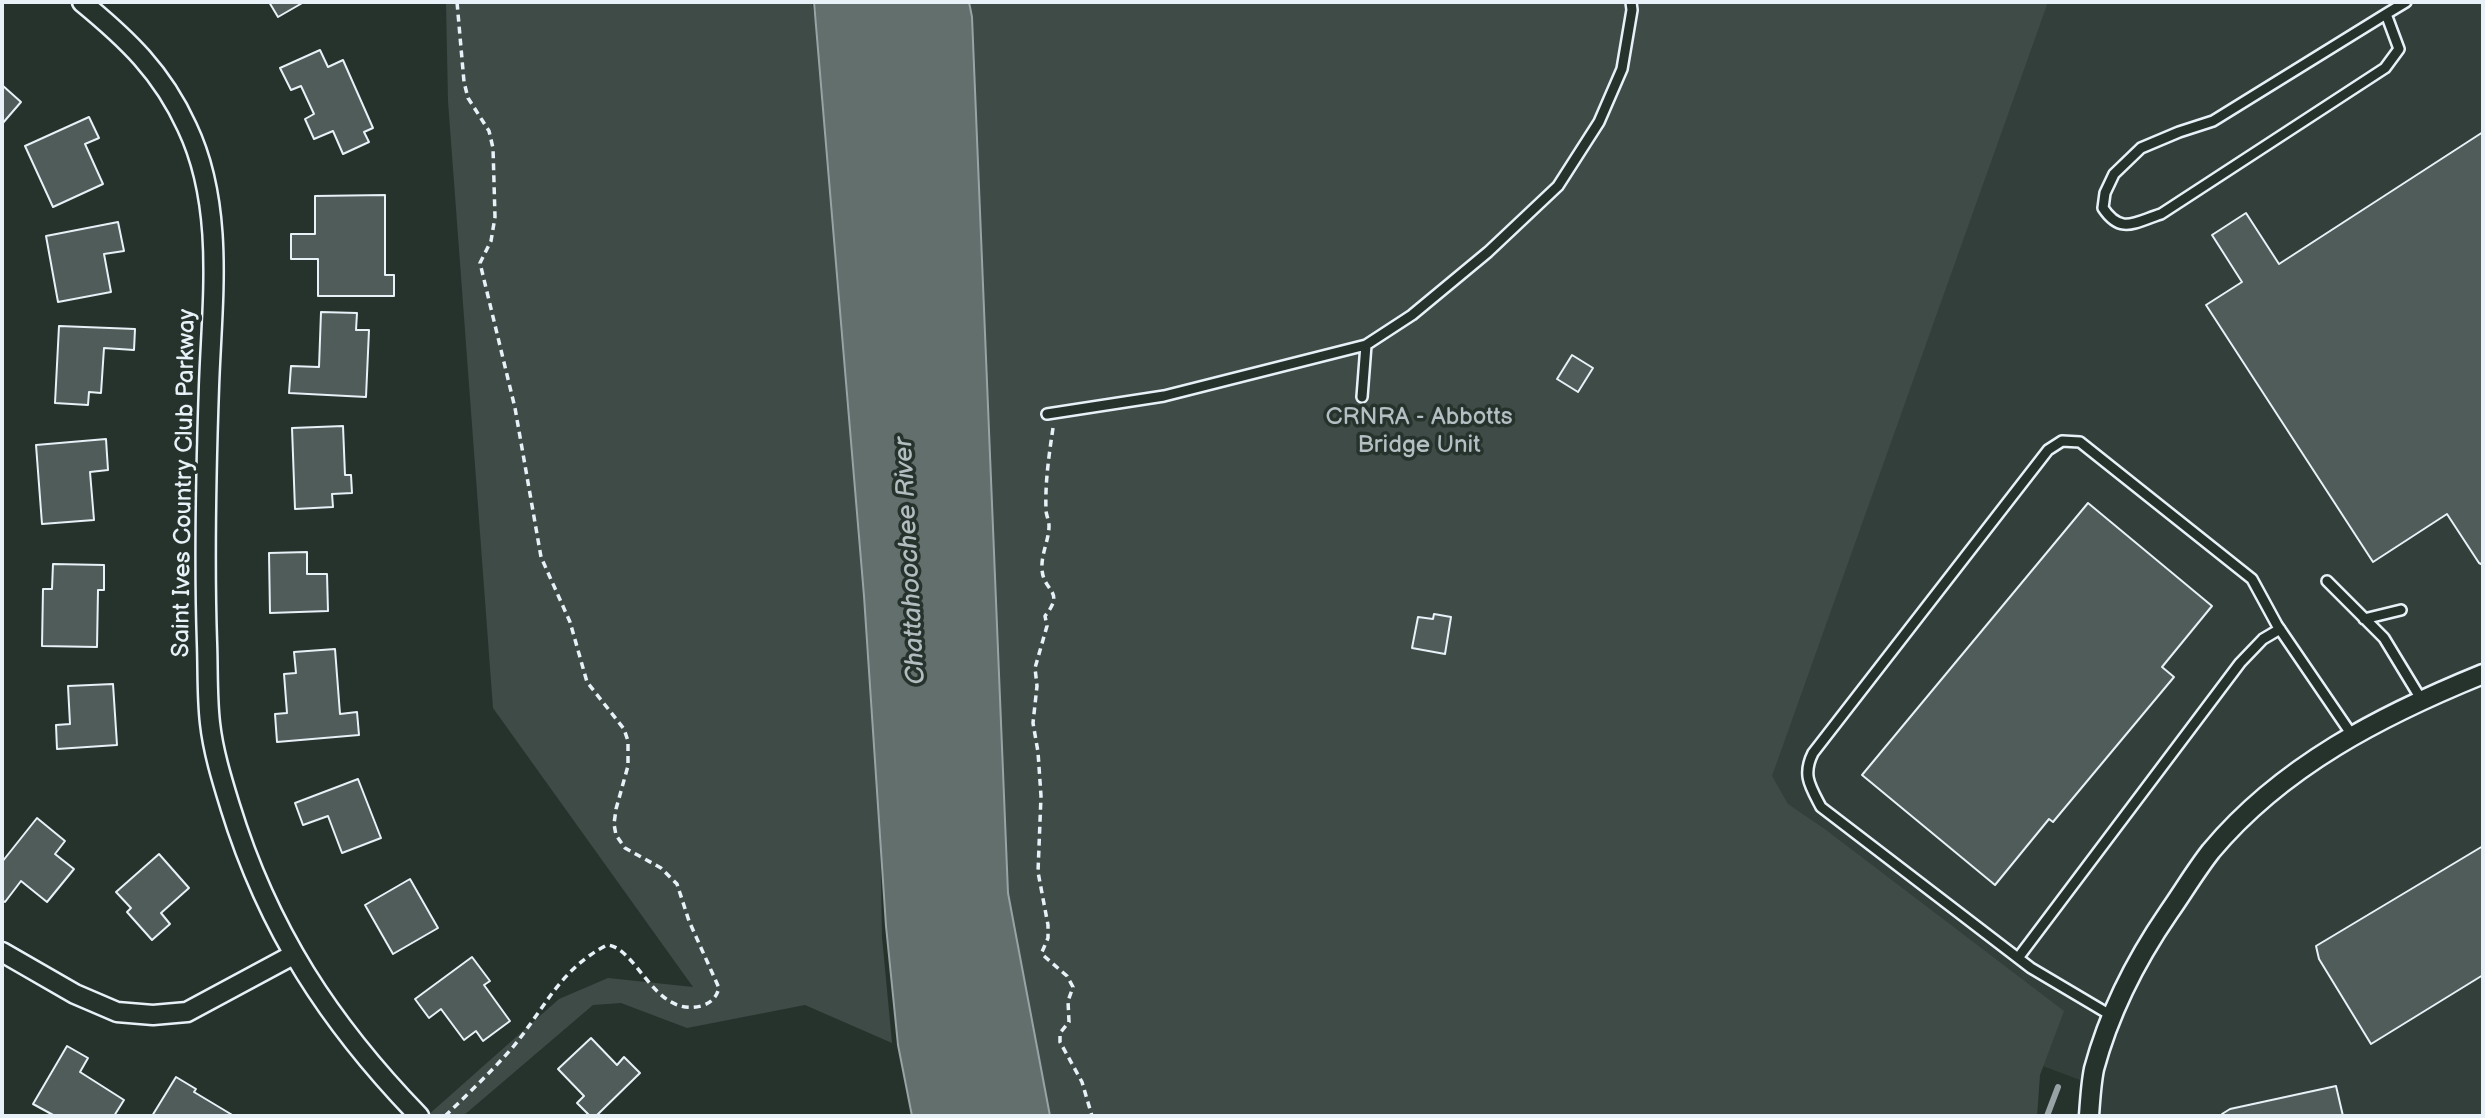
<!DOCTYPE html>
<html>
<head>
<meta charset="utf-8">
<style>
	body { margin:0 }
	#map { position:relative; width:2485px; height:1118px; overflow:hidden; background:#26332d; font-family:"Balsamiq Sans",sans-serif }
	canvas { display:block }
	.frame { position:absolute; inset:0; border:4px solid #e8f1f8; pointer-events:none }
</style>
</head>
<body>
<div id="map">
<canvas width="2485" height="1118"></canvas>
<div class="frame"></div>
</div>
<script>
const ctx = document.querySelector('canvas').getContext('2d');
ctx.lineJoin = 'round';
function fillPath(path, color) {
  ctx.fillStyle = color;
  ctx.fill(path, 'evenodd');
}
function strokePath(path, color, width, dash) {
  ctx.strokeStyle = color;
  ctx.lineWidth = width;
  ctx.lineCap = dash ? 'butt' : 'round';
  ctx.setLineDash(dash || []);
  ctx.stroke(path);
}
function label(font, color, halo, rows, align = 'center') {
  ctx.font = font + ' "Balsamiq Sans",sans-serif';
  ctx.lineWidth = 7;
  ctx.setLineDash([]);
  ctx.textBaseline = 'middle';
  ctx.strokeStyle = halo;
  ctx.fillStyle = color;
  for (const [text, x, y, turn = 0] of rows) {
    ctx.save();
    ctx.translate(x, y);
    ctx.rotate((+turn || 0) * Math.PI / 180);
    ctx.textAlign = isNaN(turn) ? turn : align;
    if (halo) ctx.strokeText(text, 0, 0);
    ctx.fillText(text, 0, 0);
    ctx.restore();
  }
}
fillPath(new Path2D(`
	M2024,2H2483V1116H2093L2091,1084L1698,938Z`), '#333f3a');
fillPath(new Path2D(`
	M446,2H812L872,373L882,937L892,1043L805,1005L687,1028L621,1003L593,1005L463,1116H427L559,999L608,978L693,987L493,708L448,101Z
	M969,2H2048L1772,776L1788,804L1826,830L2064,1011L2040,1075L2037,1116H1050L1008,893L972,17Z`), '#3e4b47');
const water = new Path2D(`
	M814,2H969L972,17L1008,893L1050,1116H912L898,1045L886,926L864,596Z`);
fillPath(water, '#636f6d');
strokePath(water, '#98a3a5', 2);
strokePath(new Path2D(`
	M2047,1116L2058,1087`), '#98a3a5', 6);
const building = new Path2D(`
	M269,2H304L278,17Z
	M320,50L328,67L343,60L373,128L364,132L369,142L343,154L333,131L314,139L305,119L314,114L301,86L291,90L280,68Z
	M2,85L21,102L2,124Z
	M89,117L99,138L85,144L103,184L53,207L25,146Z
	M2483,132V565L2479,563L2447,514L2373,562L2206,305L2242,282L2212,235L2246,213L2279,264Z
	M385,195V275H394V296H318V259H291V234H315V196Z
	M118,222L124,251L104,254L111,292L58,302L46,236Z
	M321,312L357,313L356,330H369L366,397L289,393L291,366L319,367Z
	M59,326L135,329L134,350L104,348L101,393L89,392L88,405L55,403Z
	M1572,355L1593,368L1578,392L1557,379Z
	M343,426L345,475H351L352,493L332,494L333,507L295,509L292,428Z
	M106,439L108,470L90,472L94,520L42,524L36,445Z
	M2088,503L2212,606L2162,667L2174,677L2053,822L2049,819L1995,885L1862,775Z
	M307,552V574H327L328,611L270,613L269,553Z
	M53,564L104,565V590H98L97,647L42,646L43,589H52Z
	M1434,614L1451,617L1445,654L1412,648L1418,617L1433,619Z
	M335,649L340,714L357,712L359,735L277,742L275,714L287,713L284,674L296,673L294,652Z
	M113,684L117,745L57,749L56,725L70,724L68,686Z
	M358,779L381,838L342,853L328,816L303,825L295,803Z
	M37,818L65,841L55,854L74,869L47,902L21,881L5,902L2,900V862Z
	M2483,846V975L2371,1044L2319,959L2316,946Z
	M159,854L189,888L161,913L170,924L152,940L127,912L131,908L116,892Z
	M410,879L438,928L393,954L365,905Z
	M472,957L490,981L484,985L510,1021L483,1041L476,1031L464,1040L441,1009L429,1018L415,999Z
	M591,1038L617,1065L624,1057L640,1073L596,1116H590L577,1103L584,1096L558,1069Z
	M67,1046L88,1058L80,1072L124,1100L114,1116H55L33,1104Z
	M176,1077L196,1089L194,1092L234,1116H152Z
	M2336,1086L2343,1116H2223L2222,1114L2230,1109Z`);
fillPath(building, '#505c59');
strokePath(building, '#e8f1f8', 2);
const lane = new Path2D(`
	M2386,14L2399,49L2385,68L2161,214C2135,222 2121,235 2103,208L2105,193L2114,174L2141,148L2179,132L2213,121L2386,14L2406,2
	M1362,397L1366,345
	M1047,414L1164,396L1366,345L1412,315L1488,252L1558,186L1599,122L1622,69L1632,10L1631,2
	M2327,581L2384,638L2421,699
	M2364,619L2401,610
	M2018,958L2240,663L2263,639L2280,629
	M2112,1016L2031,968L1821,807C1810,786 1802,775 1813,753L2048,450L2062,441L2080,442L2252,579L2277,625L2352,735`);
const street = new Path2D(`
	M82,2C127,39 162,72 187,127C225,207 212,301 209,386C206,472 204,557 207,643C208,670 207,697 210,723C213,751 222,780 230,806C268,930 330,1024 419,1116
	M2,952L75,994L117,1012L153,1015L187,1012L293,955
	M2089,1116C2090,1101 2091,1084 2094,1069C2109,1013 2136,960 2169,912C2183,892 2196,870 2211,851C2282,766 2382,715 2483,674`);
strokePath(lane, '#e8f1f8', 14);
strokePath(street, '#e8f1f8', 23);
strokePath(new Path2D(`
	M1053,428C1049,455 1045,482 1046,510C1046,515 1049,520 1049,526C1049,540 1041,554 1042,569C1043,592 1066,590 1045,616L1047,626L1035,668L1037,686L1033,723L1038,752L1041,796L1038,872L1048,925V938L1042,952L1044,956L1067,976L1073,987L1068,1001L1069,1022L1060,1033V1042L1082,1082L1092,1116
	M445,1116C468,1094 492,1071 513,1047C545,1008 560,969 607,945C637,947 654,1018 701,1006C711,1003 716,998 719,988L689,921L677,884L661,868L625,848L616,835L614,824L616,809L628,766V741L624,729L587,682L570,622L541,557L515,408L480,263L491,241L495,217L493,148L489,131L468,98L464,82L457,2`), '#e8f1f8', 3.5, [7, 5]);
strokePath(lane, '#26332d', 9);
strokePath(street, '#26332d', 18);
label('24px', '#b5bfc3', '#26332d', [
	["CRNRA - Abbotts",1419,418],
	["Bridge Unit",1419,446]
]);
label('24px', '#e8f1f8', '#26332d', [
	["Saint Ives Country Club Parkway",185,483,-89]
]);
label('italic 26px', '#b3bdc0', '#26332d', [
	["Chattahoochee River",911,561,-93]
]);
</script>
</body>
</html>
